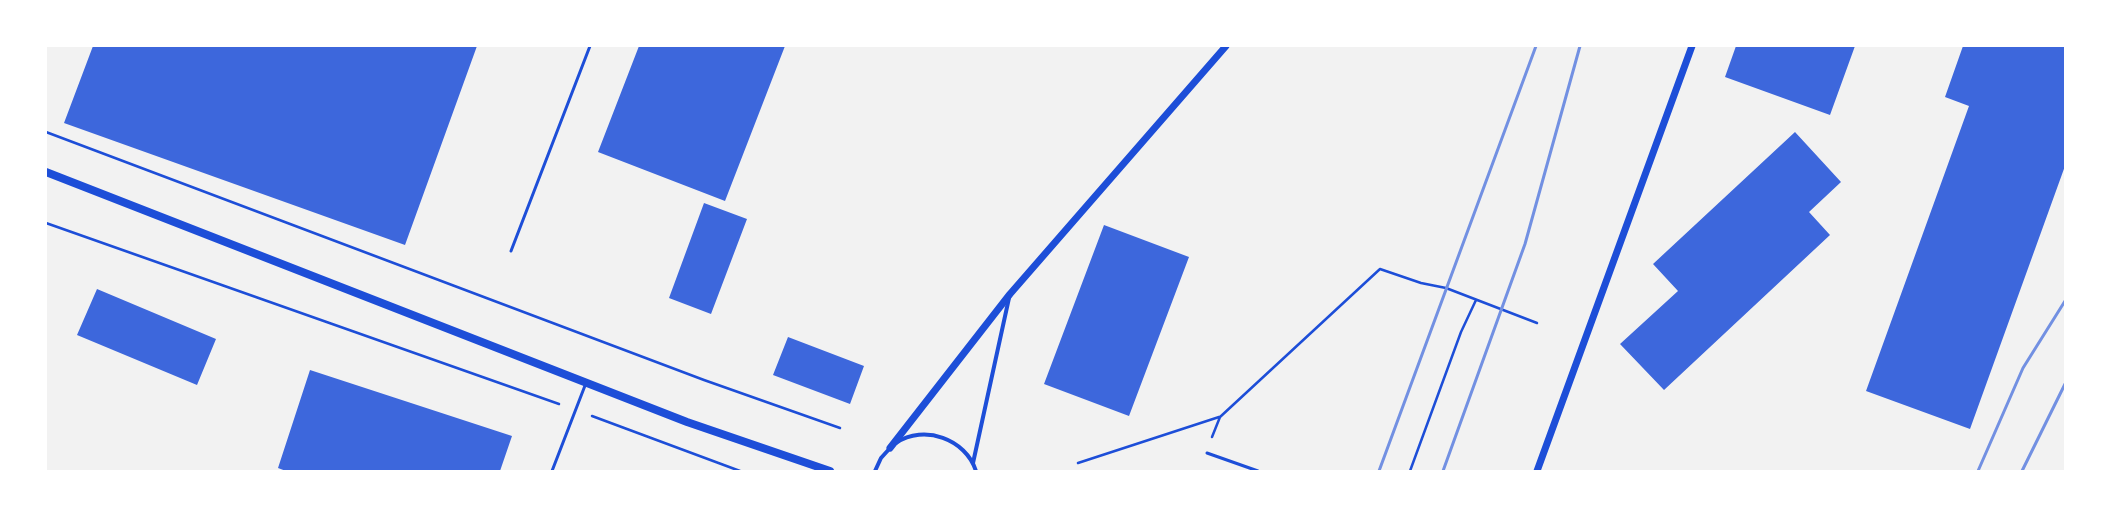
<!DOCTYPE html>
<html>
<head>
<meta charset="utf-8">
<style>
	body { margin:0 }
	#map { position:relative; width:2111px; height:517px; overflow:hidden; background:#f2f2f2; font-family:Mulish,sans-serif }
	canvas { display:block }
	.frame { position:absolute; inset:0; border:47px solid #fff; pointer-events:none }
</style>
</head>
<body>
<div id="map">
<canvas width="2111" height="517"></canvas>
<div class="frame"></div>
</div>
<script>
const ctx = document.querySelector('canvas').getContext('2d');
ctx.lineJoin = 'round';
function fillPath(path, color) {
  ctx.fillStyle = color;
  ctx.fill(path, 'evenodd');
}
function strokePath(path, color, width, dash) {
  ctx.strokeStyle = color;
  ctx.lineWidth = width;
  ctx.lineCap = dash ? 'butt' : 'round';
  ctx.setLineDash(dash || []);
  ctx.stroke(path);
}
fillPath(new Path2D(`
	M93,46H477L405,245L64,123Z
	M639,46H785L725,201L598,152Z
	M1736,46H1855L1830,115L1725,77Z
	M1963,46H2065V166L1970,429L1866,391L1969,106L1945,97Z
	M1795,132L1841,182L1809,212L1830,235L1664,390L1620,344L1678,291L1653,264Z
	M704,203L747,219L711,314L669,298Z
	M1104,225L1189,257L1129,416L1044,384Z
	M97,289L216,339L197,385L77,335Z
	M788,337L864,366L850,404L773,375Z
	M310,370L512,436L500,471H286L278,468Z`), '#3d67dc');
strokePath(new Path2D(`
	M46,132L704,380L840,428
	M46,223L559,404
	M592,416L740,471
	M1212,437L1220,417L1380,269L1421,283L1446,288L1537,323
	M1078,463L1219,417
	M1410,471L1461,332L1476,300`), '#1d4ed8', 2.5);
strokePath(new Path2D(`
	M511,251L590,46
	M1207,453L1258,471
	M552,471L586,383`), '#1d4ed8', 3);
strokePath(new Path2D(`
	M896,443C924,424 966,439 976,471
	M973,463L1009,298
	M875,471L881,458L891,447`), '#1d4ed8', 4);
strokePath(new Path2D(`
	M890,448L1010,294L1226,46
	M1537,471L1692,46`), '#1d4ed8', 7);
strokePath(new Path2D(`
	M46,172L687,422L830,471`), '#1d4ed8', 8);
strokePath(new Path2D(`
	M1379,471L1536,46
	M1443,471L1525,244L1580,46
	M1978,471L2023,368L2065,301
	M2022,471L2065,384`), '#7290e2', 3);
</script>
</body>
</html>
